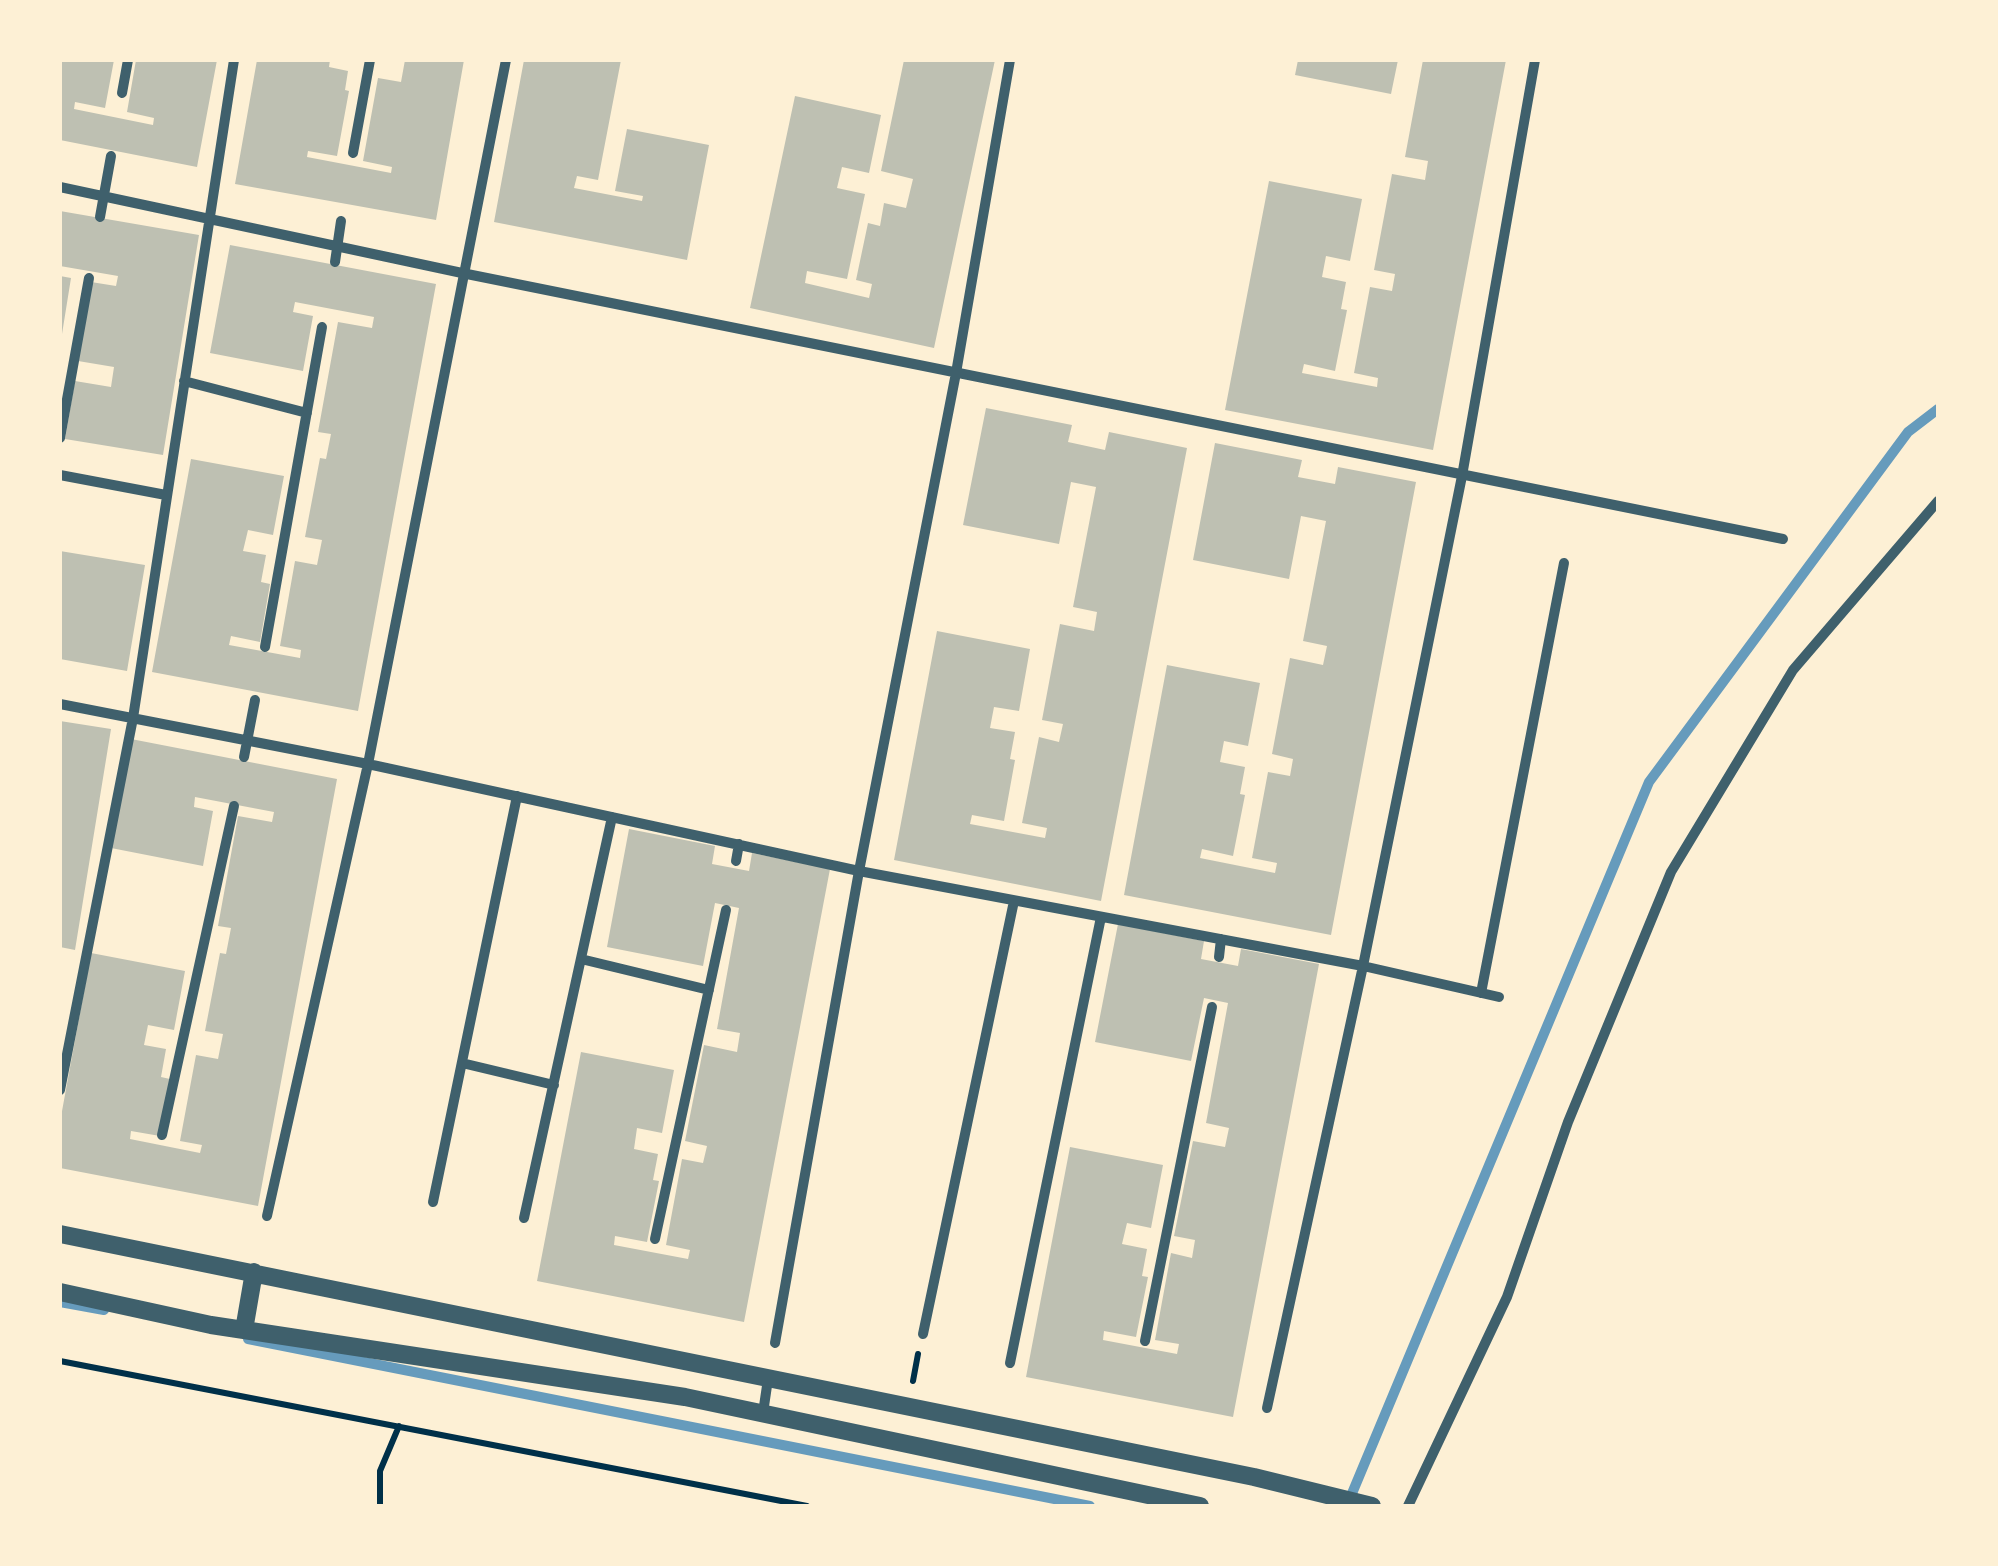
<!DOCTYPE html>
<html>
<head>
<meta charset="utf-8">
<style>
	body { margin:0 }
	#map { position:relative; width:1998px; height:1566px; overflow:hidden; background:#fdf0d5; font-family:Georgia,serif }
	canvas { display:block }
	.frame { position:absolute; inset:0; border:62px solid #fdf0d5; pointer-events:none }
</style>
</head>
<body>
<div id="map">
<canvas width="1998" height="1566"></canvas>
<div class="frame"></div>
</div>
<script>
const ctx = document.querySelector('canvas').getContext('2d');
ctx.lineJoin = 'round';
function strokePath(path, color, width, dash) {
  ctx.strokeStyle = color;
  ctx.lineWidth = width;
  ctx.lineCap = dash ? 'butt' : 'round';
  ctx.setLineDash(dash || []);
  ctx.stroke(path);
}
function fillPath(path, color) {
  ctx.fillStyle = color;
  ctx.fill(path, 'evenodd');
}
strokePath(new Path2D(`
	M60,1302L104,1310
	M248,1339L1090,1506
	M1348,1503L1649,782L1908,432L1938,409`), '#669bbc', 10);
fillPath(new Path2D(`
	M60,60H114L105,108L75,102L74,109L153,125L154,118L127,112L136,60H217L197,167L60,140Z
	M257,60H330L329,67L348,71L345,90L349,91L337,156L308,151L307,157L391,173L392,167L363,161L378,78L401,82L405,60H464L436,220L235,184Z
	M524,60H621L598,180L577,176L574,188L642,201L643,196L615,191L627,129L709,145L687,260L494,222Z
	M904,60H995L934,348L750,308L795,96L881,115L869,173L842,167L837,188L865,194L847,279L807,271L805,283L869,298L872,284L856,280L868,223L880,226L884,203L906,208L913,179L881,171Z
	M1298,60H1398L1391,94L1295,75Z
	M1423,60H1506L1433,450L1225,410L1269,181L1362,199L1350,261L1326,256L1322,277L1346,282L1341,309L1347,310L1335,371L1304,364L1302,373L1377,387L1378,378L1354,373L1370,287L1392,291L1395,274L1374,270L1392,174L1425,180L1428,161L1405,157Z
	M60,211L199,235L163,455L65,439L75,381L111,387L114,367L78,361L91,282L116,286L118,276L60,266Z
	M230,245L436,284L358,711L152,672L191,459L284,476L273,535L248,530L243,551L266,555L261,582L270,584L260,642L231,636L229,645L300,658L301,650L280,646L295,561L317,565L322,540L305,537L320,458L326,459L331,434L318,432L338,322L372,328L374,317L295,302L293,312L313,316L303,371L210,353Z
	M60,276L71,278L62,334H60Z
	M986,408L1072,425L1068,442L1105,450L1109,432L1187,448L1101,901L894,860L937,631L1030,649L1019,711L994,707L990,728L1015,732L1010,759L1015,760L1004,821L972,815L970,824L1045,838L1047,828L1022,823L1039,737L1059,742L1063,724L1042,720L1060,624L1094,631L1097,612L1073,607L1096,487L1071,482L1059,544L963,525Z
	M1215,443L1302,460L1298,477L1335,484L1338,467L1416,482L1331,935L1124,895L1167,665L1260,683L1248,746L1224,741L1220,762L1245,767L1240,794L1245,795L1233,856L1202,849L1200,858L1275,873L1277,863L1252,858L1268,772L1290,776L1293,759L1272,754L1290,658L1323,665L1327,646L1303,641L1326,521L1301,516L1289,579L1193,560Z
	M60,551L145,565L127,671L60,659Z
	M60,721L111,729L75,950L60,947Z
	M131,739L337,779L258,1206L60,1168V1122L91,953L185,971L174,1030L148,1025L144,1045L166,1049L161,1077L170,1079L160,1136L131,1131L130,1139L200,1153L202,1145L180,1141L196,1055L218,1059L223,1034L205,1031L220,953L226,954L231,928L218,926L238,816L272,822L274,812L195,797L194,807L213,811L203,866L111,848Z
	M629,829L715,846L712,864L749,871L752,853L830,869L744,1322L537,1281L581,1052L674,1070L662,1133L637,1128L634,1149L658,1154L653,1180L659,1181L647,1242L615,1236L614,1245L688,1259L690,1250L666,1245L682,1159L703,1163L707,1146L685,1141L704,1045L737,1052L740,1033L717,1029L739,908L715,903L703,966L607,947Z
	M1118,924L1204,941L1201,959L1238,966L1241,949L1319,964L1233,1417L1026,1377L1070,1147L1163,1165L1151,1228L1127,1223L1122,1244L1147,1249L1142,1276L1148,1277L1136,1337L1104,1331L1103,1340L1177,1354L1179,1344L1155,1340L1171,1253L1192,1258L1195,1240L1174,1236L1193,1141L1225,1147L1229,1128L1206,1123L1228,1003L1204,998L1191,1061L1095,1042Z`), '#bec0b2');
strokePath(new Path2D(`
	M60,1361L807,1506
	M913,1381L918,1354
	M380,1506V1471L399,1426`), '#003049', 6);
strokePath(new Path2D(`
	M122,93L128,60
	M353,153L370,60
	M60,187L462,273L1783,539
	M100,217L111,156
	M335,262L341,221
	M184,381L307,413
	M60,438L89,278
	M60,475L166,495
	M265,647L322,327
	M60,704L368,764L859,871L1363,966L1499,997
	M244,757L255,700
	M736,861L739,844
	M1219,957L1221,939
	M581,959L709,990
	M1481,993L1564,563
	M462,1063L554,1085
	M60,1090L133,718L234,60
	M162,1135L234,806
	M433,1202L517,796
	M267,1216L368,764L506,60
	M524,1218L612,817
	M655,1239L726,910
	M923,1334L1014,901
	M1145,1341L1212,1007
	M775,1343L859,871L956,373L1010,60
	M1010,1363L1101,917
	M1267,1408L1363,966L1462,476L1535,60
	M763,1413L768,1379
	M1408,1506L1507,1297L1568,1122L1671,872L1793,670L1938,501`), '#3f606c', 10);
strokePath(new Path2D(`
	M60,1234L1254,1477L1372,1506
	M60,1292L211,1325L685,1397L1200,1506
	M244,1330L254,1272`), '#3f606c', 18);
</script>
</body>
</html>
